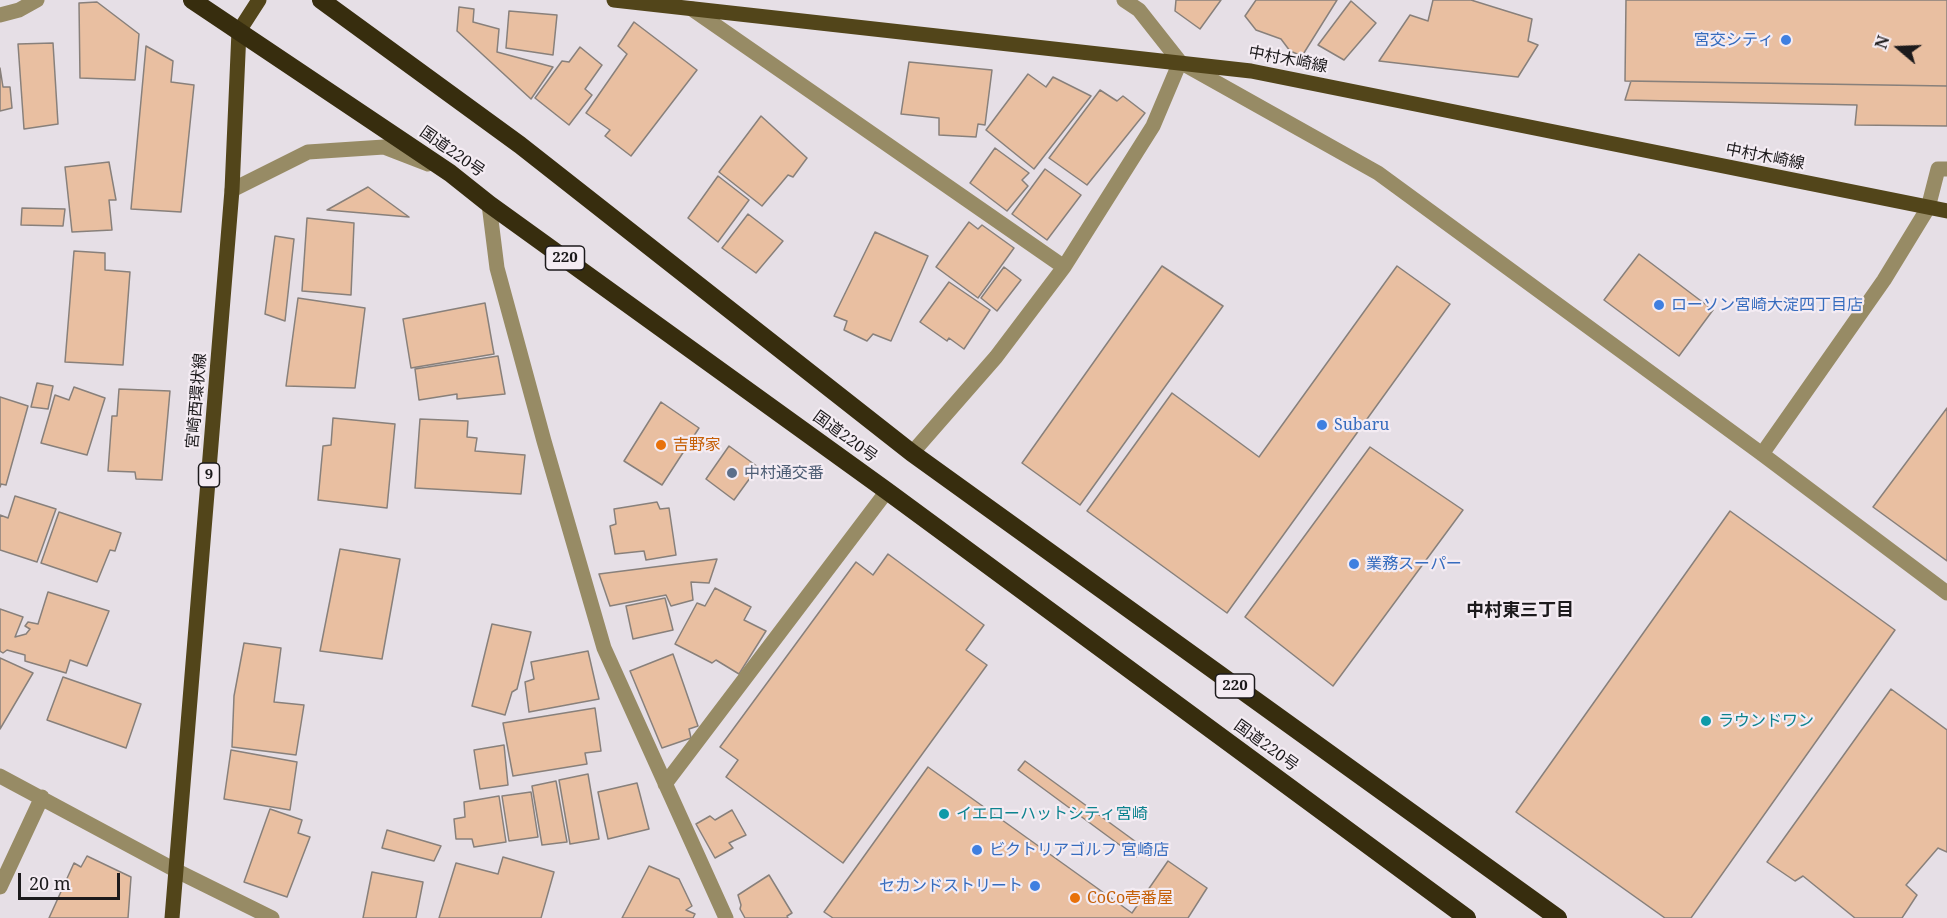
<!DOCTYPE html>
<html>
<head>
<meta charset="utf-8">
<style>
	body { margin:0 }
	#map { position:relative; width:1947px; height:918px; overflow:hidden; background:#e6dfe6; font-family:"Noto Serif",serif }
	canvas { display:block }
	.north { position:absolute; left:1869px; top:18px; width:60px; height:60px; -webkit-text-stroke:4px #f4ecf3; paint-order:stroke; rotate:289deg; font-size:16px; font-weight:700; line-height:24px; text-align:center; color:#1c1a1c }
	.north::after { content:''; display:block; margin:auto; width:21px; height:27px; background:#1c1a1c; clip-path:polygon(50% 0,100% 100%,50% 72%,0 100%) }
	.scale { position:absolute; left:18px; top:873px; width:102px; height:27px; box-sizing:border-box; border:3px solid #1c1a1c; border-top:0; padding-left:8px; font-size:18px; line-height:21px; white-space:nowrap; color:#1c1a1c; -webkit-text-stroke:4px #f4ecf3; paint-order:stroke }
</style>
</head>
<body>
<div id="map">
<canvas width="1947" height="918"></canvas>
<div class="north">N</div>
<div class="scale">20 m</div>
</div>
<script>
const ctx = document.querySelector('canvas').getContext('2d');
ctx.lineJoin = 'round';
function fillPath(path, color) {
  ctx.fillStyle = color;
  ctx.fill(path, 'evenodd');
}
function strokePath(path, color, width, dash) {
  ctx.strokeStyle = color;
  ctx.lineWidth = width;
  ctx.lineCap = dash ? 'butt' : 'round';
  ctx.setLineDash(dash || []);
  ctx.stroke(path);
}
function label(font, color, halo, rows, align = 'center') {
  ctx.font = font + ' "Noto Serif","Noto Sans JP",serif';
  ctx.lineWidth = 4.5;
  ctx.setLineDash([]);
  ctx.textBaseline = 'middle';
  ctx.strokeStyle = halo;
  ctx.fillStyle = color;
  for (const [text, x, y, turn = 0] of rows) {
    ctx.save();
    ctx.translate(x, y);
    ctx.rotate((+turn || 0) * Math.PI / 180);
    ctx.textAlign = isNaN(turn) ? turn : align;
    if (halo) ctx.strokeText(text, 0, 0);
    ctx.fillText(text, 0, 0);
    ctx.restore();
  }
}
const building = new Path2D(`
	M1176,0H1221L1200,29L1175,11Z
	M1256,0H1337L1302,56L1290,51L1281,39L1256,30L1245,16Z
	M1433,0H1471L1532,19L1528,41L1538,45L1518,77L1379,61L1410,15L1428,21Z
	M1626,0H1947V86L1625,81Z
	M1351,1L1376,23L1344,60L1318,45Z
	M97,2L139,34L135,80L80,78L79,3Z
	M459,7L474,9L473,22L499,29L497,52L553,67L531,99L457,31Z
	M509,11L557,15L553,55L506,48Z
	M634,22L697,70L631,156L605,136L610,130L586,113L627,54L618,46Z
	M53,43L58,124L24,129L18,44Z
	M146,46L173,61L171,82L194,85L181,212L131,209Z
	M580,47L602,65L585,89L592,95L569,125L535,98L562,61L569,62Z
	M909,62L992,70L985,125L978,124L976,137L939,135V118L901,114Z
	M0,68L3,87H10L12,108L0,111Z
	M1028,74L1046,87L1053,77L1091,96L1034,169L986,130Z
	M1631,81L1947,86V126L1855,125L1857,105L1625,100Z
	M1100,90L1117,101L1123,96L1145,113L1087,185L1049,158Z
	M761,116L807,158L793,177L788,175L762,206L719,172Z
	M995,148L1029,173L1022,180L1028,186L1007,211L970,183Z
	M109,162L116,200H109L112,230L72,232L65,167Z
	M1045,169L1081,195L1047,240L1012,214Z
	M718,176L749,200L718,242L688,218Z
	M368,187L409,217L327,210Z
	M22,208L65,209L63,226L21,225Z
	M748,214L783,241L756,273L722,248Z
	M307,218L354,223L351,295L302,291Z
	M969,222L978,229L982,225L1014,248L978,298L936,267Z
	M875,232L928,256L891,341L873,334L867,341L844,330L847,321L834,316Z
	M275,236L294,239L285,321L265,314Z
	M74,251L105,253V270L130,272L123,365L65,362Z
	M1639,254L1713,310L1679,356L1604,300Z
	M1162,266L1223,306L1080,505L1022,463Z
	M1397,266L1450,304L1227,613L1087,511L1172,393L1259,457Z
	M1004,267L1021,280L997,311L981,298Z
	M949,282L990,310L964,349L949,338L947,341L920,322Z
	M298,298L365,308L355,388L286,386Z
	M485,303L494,354L411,368L403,319Z
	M498,356L505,394L457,399V394L419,400L415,369Z
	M37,383L53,386L48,409L31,407Z
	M74,387L105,398L87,455L41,443L55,395L69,400Z
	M119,389L170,391L162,480L136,479L135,472L108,471L112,416H117Z
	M0,397L28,406L6,485L1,484L0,487Z
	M661,402L699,428L662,485L624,461Z
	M1947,408V561L1873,507Z
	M333,418L395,424L387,508L318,500L323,446L331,445Z
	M420,419L468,421L467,437L477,438L475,451L525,455L521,494L415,488Z
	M729,446L758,467L734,500L706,479Z
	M1370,447L1463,510L1333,686L1245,617Z
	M15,496L56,509L37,562L0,550V515L8,518Z
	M657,502L660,509L669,508L676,555L646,560L644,551L615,554L610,526L616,524L614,509Z
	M1730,511L1895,630L1691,918H1665L1516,812Z
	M59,512L121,533L115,551L110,550L97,582L41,563Z
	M340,549L400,559L382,659L320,651Z
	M888,554L984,625L966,650L987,665L843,863L726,777L738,760L720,747L856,562L873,575Z
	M717,559L709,583L691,582L693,600L671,606L666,595L610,606L599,574Z
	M715,588L751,607L744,620L766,631L739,674L716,660L712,663L675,644L697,603L705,606Z
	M48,592L109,611L87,666L70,660L66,673L25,661V655L7,650L3,653L0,651V609L23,617L15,637L26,634L30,629L25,626L28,622L38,624Z
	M665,598L673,630L633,639L626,606Z
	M492,624L531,632L517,689L512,692L505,715L472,706Z
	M244,643L281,648L274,702L304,705L296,755L232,747L234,696Z
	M588,651L599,699L529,712L525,682L534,679L531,662Z
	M673,654L698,726L689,729L691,738L662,748L630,671Z
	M0,658L33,673L0,729Z
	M63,677L141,704L126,748L47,720Z
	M1891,689L1947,730V852L1938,848L1906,885L1917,895L1902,918H1855L1803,876L1795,881L1767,862Z
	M595,708L601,751L585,753L587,764L513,776L503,723Z
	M504,745L508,785L480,789L474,750Z
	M231,750L297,762L290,810L224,799Z
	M1025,761L1143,847L1136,857L1018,770Z
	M928,767L1132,913L1168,861L1207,888L1188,918H833L824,912Z
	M588,774L599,839L570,844L559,780Z
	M556,781L567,842L542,845L532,786Z
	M637,783L649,829L608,839L598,792Z
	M531,792L538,837L509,841L502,796Z
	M499,796L506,842L474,847L472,839H456L454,819L465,817L464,802Z
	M270,809L302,820L298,833L310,837L287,897L244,882Z
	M732,810L746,835L729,843L733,848L715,858L696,824L710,816L715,820Z
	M387,830L441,846L434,861L382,848Z
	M87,856L131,877L128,918H49L74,863L81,867Z
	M503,857L554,872L541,918H439L456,863L498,874Z
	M649,866L679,879L692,906L686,910L695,914L693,918H622Z
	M372,872L423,882L416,918H363Z
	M769,875L792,913L787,916L788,918H745L740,909L741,905L738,895Z`);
fillPath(building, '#e9bfa1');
strokePath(building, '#88807b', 1.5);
strokePath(new Path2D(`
	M1124,0L1139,10L1180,62L1378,173L1762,454L1947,593
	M692,9L1064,267
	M0,15L19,10L37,0
	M232,190L308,152L384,147L428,164
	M489,204L497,268L544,441L604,648L726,918
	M912,453L996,357L1064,267L1153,126L1180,62
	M1762,454L1884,280L1928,208L1938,169H1947
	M0,776L177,871L272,918
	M665,784L887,491
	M0,887L42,797`), '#978b65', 15);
strokePath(new Path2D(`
	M614,0L1251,71L1947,211
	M172,918L232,190L239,31L259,0`), '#52451a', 15);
strokePath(new Path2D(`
	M192,0L450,173L489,204L887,491L1467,918
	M321,0L520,145L912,453L1558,918`), '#372d0e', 18);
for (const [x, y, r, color] of [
	[1786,40,6,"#3f7fe0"],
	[1659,305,6,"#3f7fe0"],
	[1322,425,6,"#3f7fe0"],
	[661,445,6,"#e8710a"],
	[732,473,6,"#5c6f8a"],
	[1354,564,6,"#3f7fe0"],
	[1706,721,6,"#0f9aa8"],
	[944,814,6,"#0f9aa8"],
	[977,850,6,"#3f7fe0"],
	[1035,886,6,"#3f7fe0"],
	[1075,898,6,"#e8710a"]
]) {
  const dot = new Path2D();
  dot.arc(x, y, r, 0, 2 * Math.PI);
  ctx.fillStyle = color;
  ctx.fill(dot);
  strokePath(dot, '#f4ecf3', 2);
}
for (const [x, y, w] of [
	[565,258,39],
	[209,475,21],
	[1235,686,39]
]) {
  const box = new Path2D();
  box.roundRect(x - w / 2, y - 12, w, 24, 4.5);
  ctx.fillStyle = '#f4ecf3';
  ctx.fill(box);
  strokePath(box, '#1c1a1c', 1.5);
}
label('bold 15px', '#1c1a1c', null, [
	["220",565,258],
	["9",209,475],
	["220",1235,686]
]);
label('16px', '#366cbe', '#f4ecf3', [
	["宮交シティ",1774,40,"right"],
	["ローソン宮崎大淀四丁目店",1671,305],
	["Subaru",1334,425],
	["業務スーパー",1366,564],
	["ビクトリアゴルフ 宮崎店",989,850],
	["セカンドストリート",1023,886,"right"]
], 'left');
label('16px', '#1c1a1c', '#f4ecf3', [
	["中村木崎線",1288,60,11],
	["国道220号",452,152,35],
	["中村木崎線",1765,157,11],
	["宮崎西環状線",197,401,-85],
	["国道220号",845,437,36],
	["国道220号",1266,746,36]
]);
label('16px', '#c56008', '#f4ecf3', [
	["吉野家",673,445],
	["CoCo壱番屋",1087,898]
], 'left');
label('16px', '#4e5e75', '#f4ecf3', [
	["中村通交番",744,473]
], 'left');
label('16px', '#0d838f', '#f4ecf3', [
	["ラウンドワン",1718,721],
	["イエローハットシティ宮崎",956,814]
], 'left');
label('bold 18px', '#1c1a1c', '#f4ecf3', [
	["中村東三丁目",1520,611]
]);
</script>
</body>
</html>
